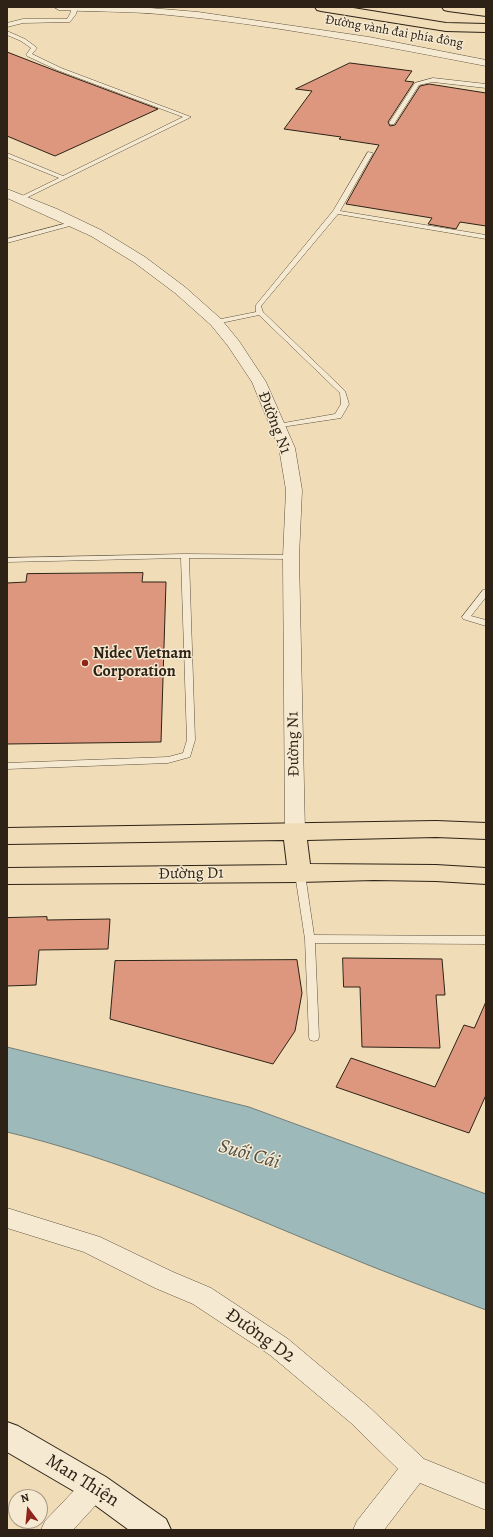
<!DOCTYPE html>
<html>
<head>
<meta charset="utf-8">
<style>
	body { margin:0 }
	#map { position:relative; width:493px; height:1537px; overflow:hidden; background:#f0ddb8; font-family:Alegreya,serif }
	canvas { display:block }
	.frame { position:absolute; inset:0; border:8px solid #2d2215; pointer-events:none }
	.north { position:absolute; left:8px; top:1489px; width:40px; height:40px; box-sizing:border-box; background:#f5e9d1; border:1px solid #a59986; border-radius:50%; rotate:344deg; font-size:11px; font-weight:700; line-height:16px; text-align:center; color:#2d2215 }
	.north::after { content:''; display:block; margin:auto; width:14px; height:18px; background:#8f2418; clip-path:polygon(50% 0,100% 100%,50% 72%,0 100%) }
</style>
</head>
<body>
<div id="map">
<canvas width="493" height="1537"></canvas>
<div class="frame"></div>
<div class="north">N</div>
</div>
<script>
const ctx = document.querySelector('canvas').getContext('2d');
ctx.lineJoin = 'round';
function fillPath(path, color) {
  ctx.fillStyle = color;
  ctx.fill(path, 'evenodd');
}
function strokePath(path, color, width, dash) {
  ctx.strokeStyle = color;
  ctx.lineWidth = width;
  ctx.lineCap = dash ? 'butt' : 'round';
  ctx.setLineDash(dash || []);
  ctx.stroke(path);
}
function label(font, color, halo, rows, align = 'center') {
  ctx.font = font + ' Alegreya,serif';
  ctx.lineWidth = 3;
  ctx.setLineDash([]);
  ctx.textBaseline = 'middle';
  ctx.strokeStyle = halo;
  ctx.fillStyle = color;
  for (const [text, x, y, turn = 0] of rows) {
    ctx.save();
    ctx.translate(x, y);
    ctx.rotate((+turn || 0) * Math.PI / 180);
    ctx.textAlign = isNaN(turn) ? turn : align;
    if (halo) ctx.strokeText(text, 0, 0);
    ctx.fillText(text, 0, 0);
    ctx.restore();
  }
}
const water = new Path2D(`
	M7,1047L249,1107L486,1194V1310C435,1291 384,1272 334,1251C227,1207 120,1159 7,1132Z`);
fillPath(water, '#9eb9b9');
strokePath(water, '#717d77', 1);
const building = new Path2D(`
	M7,52L56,71L158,109L55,156L7,136Z
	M350,63L412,71L405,81L414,82L388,122L390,126L395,125L420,86L429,84L486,93V226L460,222L456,229L428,224L432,218L346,204L379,145L339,139L341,137L284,129L312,91L296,89Z
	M143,573L142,582H166L161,742L7,744V583L26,582L27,574Z
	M47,917V920L110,919L108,949L39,950L36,985L7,986V918Z
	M343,958L442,959L445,995H436L440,1048L362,1047L360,987H344Z
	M297,960L302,993L295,1031L273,1064L110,1019L115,961Z
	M486,1002V1095L469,1133L336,1087L351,1058L435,1087L464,1025L474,1028Z`);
fillPath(building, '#dc977e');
strokePath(building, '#2d2215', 1);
const lane = new Path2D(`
	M72,7H78L76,14L70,22L23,23L7,27V23L23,19H67L70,14Z
	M7,31L25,39L36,47L37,48L32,54L61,68L191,117L22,200H18V198L59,178L7,157V153L63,176L183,117L57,70L27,56L26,55L31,48L21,41L7,35Z
	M433,78L486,84V88L433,82L419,85L394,124H390L389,123L415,83Z
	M368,152L373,153L340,211L486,235V239L338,214L261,306L263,312L345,391L349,404L341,418L275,428L274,426L278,424L335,414L341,404L340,393L259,315L216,324L213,322L216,320L256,312V305L333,211Z
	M75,221L78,223L77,224L7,243V239Z
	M185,554L291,555L295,557L291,559L189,558L195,740L190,757L168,763L7,769V763L168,757L183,753L187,740L181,558L7,562V558Z
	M483,590H486V597L471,616L486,620V626L463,619L462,617Z
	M300,871L303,872L305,874L314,935L486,936V944L315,943L319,1037L318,1040L314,1041L310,1040L309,1037L305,939L295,874L297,872Z`);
const street = new Path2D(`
	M54,7H138L198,12L369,37L486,60V66C378,45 269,24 159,14C126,11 92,12 59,10Z
	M7,189L57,209L101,230L145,257L185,287L221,319L239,341L266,382L295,448L302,490L299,557L305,833L302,838L295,840L288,838L285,833L283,557L286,490L279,448L252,382L228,346L211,325L175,293L135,263L91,236L7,198Z
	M7,1208L100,1237L173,1272L211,1288L288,1339L369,1407L424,1459L486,1484V1510L420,1483L384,1530H353L357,1521L398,1469L351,1423L270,1355L193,1304L155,1288L84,1252L7,1228Z
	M95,1474L104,1478L108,1487L104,1496L73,1530H41L45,1521L86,1478Z`);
const secondary = new Path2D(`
	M7,1422L18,1426L106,1477L166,1519L171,1530H129L84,1497L7,1452Z`);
const primary = new Path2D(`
	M436,821L486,823V839L436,837L307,840L310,864L436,865L486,868V884L436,881L374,880L300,882L7,884V868L287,865L284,840L7,844V828Z`);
const highway = new Path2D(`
	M315,7H347L446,23L486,24V32L446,31L321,11L317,10Z
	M442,7L486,8V16L448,11L444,10Z`);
strokePath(lane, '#5e513e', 1);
strokePath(street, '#5e513e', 1);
strokePath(secondary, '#2d2215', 2);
strokePath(primary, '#2d2215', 2);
strokePath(highway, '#2d2215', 2);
fillPath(lane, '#f5e9d1');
fillPath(street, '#f5e9d1');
fillPath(secondary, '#f5e9d1');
fillPath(primary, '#f0ddb8');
fillPath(highway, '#f0ddb8');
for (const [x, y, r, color] of [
	[85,663,4,"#8f2418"]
]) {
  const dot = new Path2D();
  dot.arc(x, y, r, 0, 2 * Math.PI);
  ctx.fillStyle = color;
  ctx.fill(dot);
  strokePath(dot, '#f5e9d1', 1.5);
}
label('13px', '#2d2215', '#f5e9d1', [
	["Đường vành đai phía đông",394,32,10]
]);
label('16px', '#2d2215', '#f5e9d1', [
	["Đường N1",274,423,69],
	["Đường N1",294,744,-91],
	["Đường D1",191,874,-1]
]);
label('bold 16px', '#2d2215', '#f5e9d1', [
	["Nidec Vietnam",93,654],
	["Corporation",93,672]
], 'left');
label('19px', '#2d2215', '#f5e9d1', [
	["Đường D2",260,1336,35],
	["Man Thiện",82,1481,32]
]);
label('italic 20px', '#4f4f46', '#f5e9d1', [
	["Suối Cái",249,1155,16]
]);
</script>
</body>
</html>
